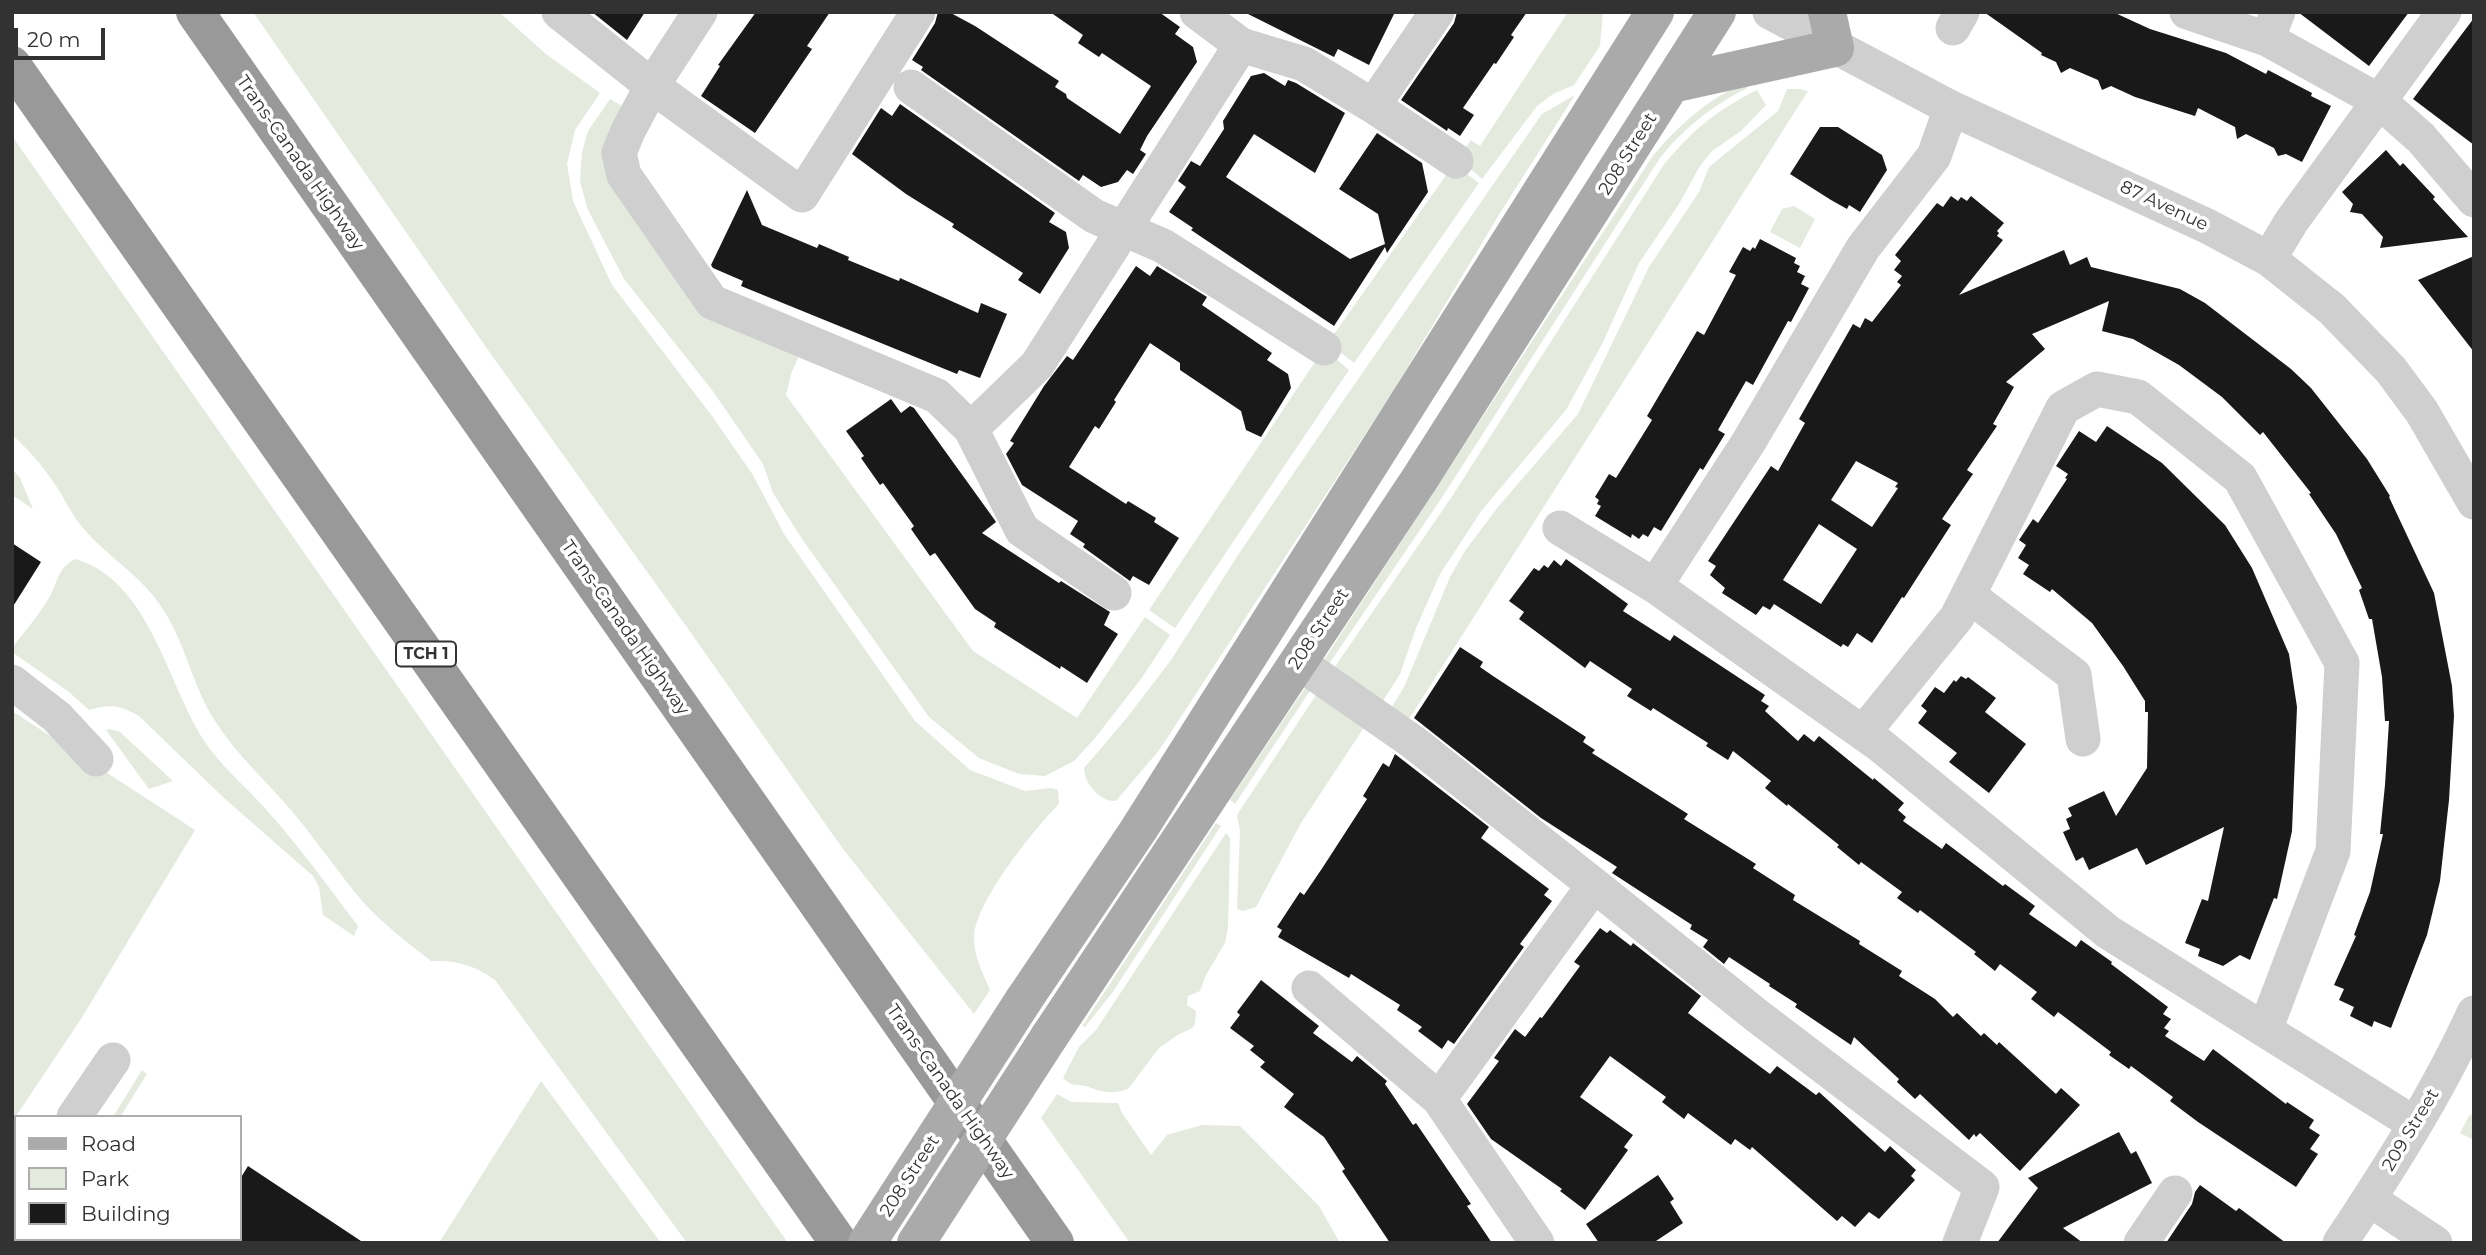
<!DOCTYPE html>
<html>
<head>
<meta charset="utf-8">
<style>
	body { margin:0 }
	#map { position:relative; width:2486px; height:1255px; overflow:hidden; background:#fff; font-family:Montserrat,sans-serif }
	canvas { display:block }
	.frame { position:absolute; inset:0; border:14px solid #323232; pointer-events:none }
	.legend { position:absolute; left:14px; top:1115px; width:228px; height:126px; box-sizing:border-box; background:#fff; border:2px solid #adadad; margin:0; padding:9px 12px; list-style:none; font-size:21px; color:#323232 }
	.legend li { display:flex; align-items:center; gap:14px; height:35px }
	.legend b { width:35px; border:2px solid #adadad }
	.scale { position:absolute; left:14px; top:28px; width:91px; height:32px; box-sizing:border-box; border:4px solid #323232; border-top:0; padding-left:9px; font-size:21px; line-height:24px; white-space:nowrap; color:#323232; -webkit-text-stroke:5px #fff; paint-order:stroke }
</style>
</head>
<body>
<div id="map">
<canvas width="2486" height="1255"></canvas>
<div class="frame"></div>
<ul class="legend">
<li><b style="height:9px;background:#aaa"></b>Road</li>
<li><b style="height:19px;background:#e4eade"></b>Park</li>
<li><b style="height:19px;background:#191919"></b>Building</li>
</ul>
<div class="scale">20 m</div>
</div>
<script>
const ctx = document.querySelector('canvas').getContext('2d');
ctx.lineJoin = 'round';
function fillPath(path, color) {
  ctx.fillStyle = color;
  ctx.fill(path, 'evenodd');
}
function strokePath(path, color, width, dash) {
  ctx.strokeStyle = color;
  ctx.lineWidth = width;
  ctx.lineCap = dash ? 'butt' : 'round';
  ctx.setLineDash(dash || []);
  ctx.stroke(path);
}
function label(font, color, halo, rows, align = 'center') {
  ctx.font = font + ' Montserrat,sans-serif';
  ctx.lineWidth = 7;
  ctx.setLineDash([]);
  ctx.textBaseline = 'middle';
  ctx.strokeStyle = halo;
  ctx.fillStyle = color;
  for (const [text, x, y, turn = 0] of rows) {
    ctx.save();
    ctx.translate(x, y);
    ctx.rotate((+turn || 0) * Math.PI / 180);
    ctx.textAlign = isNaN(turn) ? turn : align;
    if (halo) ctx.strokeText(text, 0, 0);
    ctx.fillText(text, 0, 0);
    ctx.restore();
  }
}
fillPath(new Path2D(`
	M253,12H499L546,54L600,93L575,130L567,164L573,201L612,285L712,416L753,475L784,534L915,721L970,770L1025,791L1051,788L1058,790L1059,804C1035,828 973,904 974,939C974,957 983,973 990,990L974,1014L843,849L691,633L488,350Z
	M1568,12H1603L1600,46L1574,85L1553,94L1537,106L1482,179L1458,158L1471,140L1480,146Z
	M1745,83L1747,88C1712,106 1685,127 1660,158L1441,499L1329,664L1324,660L1652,157C1678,126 1707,99 1745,83Z
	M1787,89H1800L1808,91L1409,719L1392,707L1405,685L1450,577L1465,551L1498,507L1578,414L1649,267L1699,192L1709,167L1778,111Z
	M1757,90L1766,105L1741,131L1712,151L1700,166L1679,204L1639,263L1602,344L1566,410L1482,510L1440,574L1416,628L1400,674L1383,701L1334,668L1451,498L1663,166C1691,131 1717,110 1757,90Z
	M1575,95L1500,213L1392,393L1160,749L1116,801C1100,802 1084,783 1084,768L1126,719L1171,660L1240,552L1336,411L1542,114Z
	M610,99L624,107L614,126L708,311L802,349L791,374L786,395L973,651L1077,718L1145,617L1170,635L1141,679L1095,738L1074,761L1045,776L1019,774L979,758L929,717L802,539L773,493L763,464L712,390L624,279L588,210L580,181L582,152L588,131Z
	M12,136L788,1243H687L495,980C474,965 457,960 431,961C408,943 383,924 363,902C338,872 316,840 291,810C266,781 236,754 215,721C193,687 186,645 164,611C142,574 101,554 76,519C68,507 62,494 54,483C42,465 28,449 12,435Z
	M1454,164L1479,183L1354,363L1340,352L1332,337Z
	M1794,206L1815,219L1800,248L1770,232L1782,209Z
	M1335,358L1349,370L1175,628L1149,610L1317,359Z
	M12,469L20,478L33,509L12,495Z
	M75,559C150,580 167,685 205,742C220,765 243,784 262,805C297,843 327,885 358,926L354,936L323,915L319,887L313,876L224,798L139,716C118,705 112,704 89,710L69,692L12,652V648C25,631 41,613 51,594C58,580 59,567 75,559Z
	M1305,688L1310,691L1235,804L1230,800Z
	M1318,692L1365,726L1301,823L1256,907L1243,911L1237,909L1240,831L1237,815Z
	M12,711L195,830L81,1019L12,1122Z
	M110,729L120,732L173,781L149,789L106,730Z
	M1216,823L1221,826L1112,993L1085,1027L1082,1026Z
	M1226,833L1230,838V845L1228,928L1225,943L1206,975L1200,991L1188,996L1187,1005L1196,1011L1195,1024L1192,1028L1176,1036L1159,1048L1128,1089C1112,1094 1103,1093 1089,1087C1079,1083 1075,1089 1063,1078L1079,1047L1096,1030Z
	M142,1070L147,1074L120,1117H113Z
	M541,1081L661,1243H439Z
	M1057,1094L1071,1102L1118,1103L1122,1113L1151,1155L1167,1135L1202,1125L1240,1126L1319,1206L1340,1243H1130L1041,1118Z
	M2470,1114L2474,1117V1140L2460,1133Z`), '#e4eade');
fillPath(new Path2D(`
	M592,12H645L627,40Z
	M756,12H830L807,46L812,49L755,133L701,96L720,66L718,65Z
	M938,12H949L975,26L1059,81L1055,87L1066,94L1067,98L1120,134L1151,86L1102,53L1099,57L1078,43L1083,35L1050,12H1159L1180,27L1175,34L1193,47L1197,62L1147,136L1140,150L1146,154L1133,174L1127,170L1118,182L1101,187L1083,175L1079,181L921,70L923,67L912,60L935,23Z
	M1244,12H1395L1369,65L1338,49L1334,57Z
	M1457,12H1527L1511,35L1514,37L1496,64L1494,63L1463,108L1474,115L1460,136L1448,128L1447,131L1401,100L1454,23Z
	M1984,12H2113L2150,29L2226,53L2266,74L2268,70L2312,93L2311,96L2331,106L2302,162L2286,154L2278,156L2274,148L2246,134L2237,139L2235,127L2198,108L2195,116L2135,97L2111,86L2102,90L2098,80L2070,68L2061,73L2056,62L2041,55L2042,53Z
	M2298,12H2409L2369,66Z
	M2474,18V145L2413,99Z
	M1264,73L1285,86L1288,80L1296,83L1345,113L1315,173L1254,134L1226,177L1350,259L1385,244L1378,214L1339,189L1377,133L1422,163L1428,192L1387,253L1385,247L1334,326L1191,230L1193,228L1169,212L1186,187L1178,181L1191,161L1200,166L1224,129L1223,121L1251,76Z
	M900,104L1055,213L1049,222L1066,232L1069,248L1040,294L1018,280L1023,273L952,227L954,224L906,194L852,154L881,108L892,116Z
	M1820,127H1838L1882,155L1887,170L1860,212L1849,205L1847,209L1831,200L1790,174Z
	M2386,150L2400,166L2403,163L2435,197L2433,199L2468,237L2380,248L2383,237L2362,214L2350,212L2353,204L2342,192Z
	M747,190L762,225L817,248L819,244L849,257L848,260L899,281L900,278L978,313L981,303L1007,314L980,378L959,370L957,374L741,286L743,281L713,268L711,265Z
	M1951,196L1958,201L1961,197L1967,201L1971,196L2004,223L1997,231L1999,233L1997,236L2003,240L1959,295L2064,250L2070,265L2087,257L2091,267L2180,289L2205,303L2291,369L2311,388L2367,459L2390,496L2389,497L2434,593L2452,686L2454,716L2449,800L2440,881L2427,935L2391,1028L2374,1021L2372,1027L2350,1016L2354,1007L2339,1000L2344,989L2334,985L2356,936L2354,935L2370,892L2383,834H2380L2385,785L2389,721H2385L2382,677L2372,619H2369L2359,590L2362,588L2336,534L2309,494L2311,493L2263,432L2260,435L2222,397L2179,365L2133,339L2102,331L2109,301L2032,334L2045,349L2006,382L2014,387L1993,424L1997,426L1967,470L1973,474L1942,519L1951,525L1904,598L1902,597L1872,643L1857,633L1848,647L1843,644L1841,647L1774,604L1770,610L1763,606L1756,615L1722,593L1725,588L1710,575L1716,566L1708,561L1771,466L1778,471L1805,423L1799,419L1853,324L1860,328L1865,318L1872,322L1901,285L1897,282L1902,276L1894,270L1901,261L1895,255L1937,203L1943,207ZM1856,461L1898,483L1895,487L1898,488L1872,527L1831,500ZM1819,524L1857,549L1821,604L1783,580Z
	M1760,239L1796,258L1794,263L1800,266L1797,272L1805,276L1801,284L1809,288L1791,322L1788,321L1753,385L1746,381L1718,430L1725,434L1703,470L1700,468L1661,531L1654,527L1648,537L1643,534L1639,539L1632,534L1631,538L1595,516L1601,506L1597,504L1599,500L1595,497L1609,474L1616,478L1652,420L1647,416L1697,331L1704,335L1736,275L1729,272L1743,247L1750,251L1753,247L1755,249Z
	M2474,256V352L2418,280Z
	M1136,266L1150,276L1157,266L1207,297L1202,305L1272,353L1267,360L1288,374L1291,388L1261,437L1246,430L1241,411L1180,370V363L1150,343L1114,400L1116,402L1099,429L1095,426L1069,467L1126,504L1128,501L1156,518L1154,522L1179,538L1149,585L1133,576L1130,581L1083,547L1085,544L1070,534L1078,521L1022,485L1006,454L1014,443L1010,441L1044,386L1067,356L1073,360Z
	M891,399L901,413L910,406L914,408L994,519L996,522L982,533L1059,583L1061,581L1110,612L1104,625L1118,634L1087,683L1061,666L1060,669L994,627L996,623L975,609L935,553L930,556L911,529L914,526L883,483L880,485L861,458L864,456L846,431Z
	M2107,426L2162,463L2225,525L2252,568L2289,654L2297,707L2292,831L2277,899L2274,898L2250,960L2240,955L2223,966L2198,956L2200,949L2185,943L2202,899L2208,901L2224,827L2146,865L2137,848L2089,870L2083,857L2076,861L2063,832L2070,829L2066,819L2072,816L2068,808L2104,791L2116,816L2147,768L2148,712H2145V701L2123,666L2092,623L2052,589L2050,592L2023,574L2029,565L2018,558L2026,545L2019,540L2033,519L2038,523L2067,479L2065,478L2068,474L2056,466L2079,431L2096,442Z
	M12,543L41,562L12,608Z
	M1566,559L1628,604L1623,611L1670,641L1674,635L1765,695L1761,701L1769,706L1765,711L1798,741L1804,734L1814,742L1819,736L1873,780L1874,778L1904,803L1898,810L1906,817L1903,821L1942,849L1946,843L2003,886L2005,884L2035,906L2029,914L2076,947L2081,940L2112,962L2111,964L2168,1007L2163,1014L2171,1019L2164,1028L2169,1031L2165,1036L2204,1061L2213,1049L2286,1104L2287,1102L2314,1120L2309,1128L2320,1135L2310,1149L2318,1154L2296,1187L2198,1122L2170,1101L2173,1097L2131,1066L2129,1069L2109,1055L2111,1052L2058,1012L2054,1017L2031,999L2037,992L2000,964L1995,971L1974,954L1976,952L1920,910L1918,913L1897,898L1902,892L1861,862L1859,865L1837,847L1839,845L1788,804L1787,806L1765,788L1771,781L1733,751L1728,760L1706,746L1708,743L1653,708L1651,711L1627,696L1632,689L1590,661L1585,668L1519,619L1524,612L1509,601L1534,568L1539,571L1544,565L1548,568L1554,560L1561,566Z
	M1460,647L1483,662L1480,667L1493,676L1586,737L1583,742L1595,750L1592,753L1688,814L1684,819L1756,864L1753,868L1795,895L1793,900L1860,941L1859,944L1902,971L1899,976L1935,999L1953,1017L1957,1013L1981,1036L1984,1033L1997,1045L1999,1042L2056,1094L2061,1088L2080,1105L2020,1171L1980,1133L1976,1137L1974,1134L1969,1140L1920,1094L1915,1099L1897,1082L1899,1079L1854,1037L1851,1045L1795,1007L1797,1004L1769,986L1770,984L1729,957L1724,964L1703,947L1708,940L1690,929L1692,925L1612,873L1617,867L1541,818L1414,718Z
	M1961,676L1966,679L1968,677L1996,698L1985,712L2026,744L1989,793L1949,762L1957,753L1918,723L1927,711L1921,706L1935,687L1944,693L1954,680L1956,682Z
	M1395,754L1489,827L1481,838L1549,889L1544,895L1552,901L1520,944L1524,947L1454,1044L1448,1040L1442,1049L1418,1031L1422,1027L1397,1010L1400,1005L1351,974L1349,978L1278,937L1282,930L1277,927L1300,892L1304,895L1323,867L1367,799L1363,796L1383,763L1389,767Z
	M1600,928L1607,933L1610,930L1631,946L1633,943L1701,996L1688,1013L1770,1074L1777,1066L1816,1095L1819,1092L1885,1152L1890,1146L1916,1170L1911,1176L1915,1180L1879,1219L1869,1212L1855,1227L1842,1216L1837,1221L1752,1147L1750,1150L1735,1139L1731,1145L1688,1113L1684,1119L1662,1102L1666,1097L1610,1056L1580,1097L1633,1135L1624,1147L1628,1150L1585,1210L1560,1191L1562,1189L1491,1139L1467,1104L1499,1061L1494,1058L1515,1029L1525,1037L1540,1017L1542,1018L1580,966L1574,962Z
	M1261,980L1319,1026L1313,1033L1352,1062L1357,1056L1387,1081L1385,1084L1413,1125L1416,1123L1471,1204L1467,1206L1492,1243H1390L1342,1171L1345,1169L1324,1137L1284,1107L1294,1094L1260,1067L1265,1062L1250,1050L1254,1046L1230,1028L1240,1015L1237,1012Z
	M2119,1132L2131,1154L2136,1151L2152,1183L2063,1228L2083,1243H1997L2038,1188L2028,1178Z
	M248,1166L364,1243H240V1179Z
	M1658,1175L1674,1199L1670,1202L1683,1223L1653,1243H1599L1586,1224Z
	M2200,1185L2236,1211L2239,1208L2286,1243H2166L2192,1204L2195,1192Z`), '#191919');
strokePath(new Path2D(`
	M559,12L652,86L802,195L918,12
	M700,12L652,86L628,131L619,153L624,175L712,302L937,396L971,429
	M1197,12L1241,45L1304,64L1373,106L1456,161
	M1770,12L1951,108L2207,226L2269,259L2332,309L2391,370L2422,412L2474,502
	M2187,12L2267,39L2379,101L2421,138L2474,200
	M1953,28L1962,12
	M2267,39L2278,12
	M911,87L1094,216L1163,246L1324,348
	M1373,106L1437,12
	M1951,108L1934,156L1863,248L1748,443L1655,586L1880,745L2108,932L2415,1124
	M2269,259L2291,222L2444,12
	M1560,528L1655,586
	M1114,593L1022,530L971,429L1037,365L1241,45
	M1968,595L2074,675L2083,739
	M1298,662L1413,742L1594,885
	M12,682L57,717L96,759
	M1863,733L1957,617L2063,408L2097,389L2138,397L2240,478L2342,663L2333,851L2265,1030
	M1309,988L1439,1099
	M74,1117L113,1060
	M2369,1199L2435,1243
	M12,1207L16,1202
	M205,1239L210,1243
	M1537,1243L1439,1099L1594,885L1756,1015L1982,1187L1960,1243
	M2141,1243L2175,1193
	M2340,1243C2389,1169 2437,1094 2474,1013`), '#cfcfcf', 35);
strokePath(new Path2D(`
	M1672,84L1835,48L1827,12
	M1023,1001L1139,829L1655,12
	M1049,1037L1419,480L1717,12`), '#aaa', 38);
strokePath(new Path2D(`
	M195,12L1055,1243
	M12,65L839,1243`), '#999', 38);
strokePath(new Path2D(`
	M867,1243L1023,1001
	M916,1243L1049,1037`), '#aaa', 38);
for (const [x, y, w] of [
	[426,654,60]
]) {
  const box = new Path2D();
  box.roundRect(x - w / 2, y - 12.5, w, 25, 5);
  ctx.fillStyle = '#fff';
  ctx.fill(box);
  strokePath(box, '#323232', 2);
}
label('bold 16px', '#323232', null, [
	["TCH 1",426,654]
]);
label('18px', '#323232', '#fff', [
	["208 Street",1628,154,-58],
	["Trans-Canada Highway",300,163,55],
	["87 Avenue",2164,206,25],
	["Trans-Canada Highway",625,628,55],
	["208 Street",1319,629,-56],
	["Trans-Canada Highway",950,1092,55],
	["209 Street",2411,1130,-59],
	["208 Street",910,1176,-57]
]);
</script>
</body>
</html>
